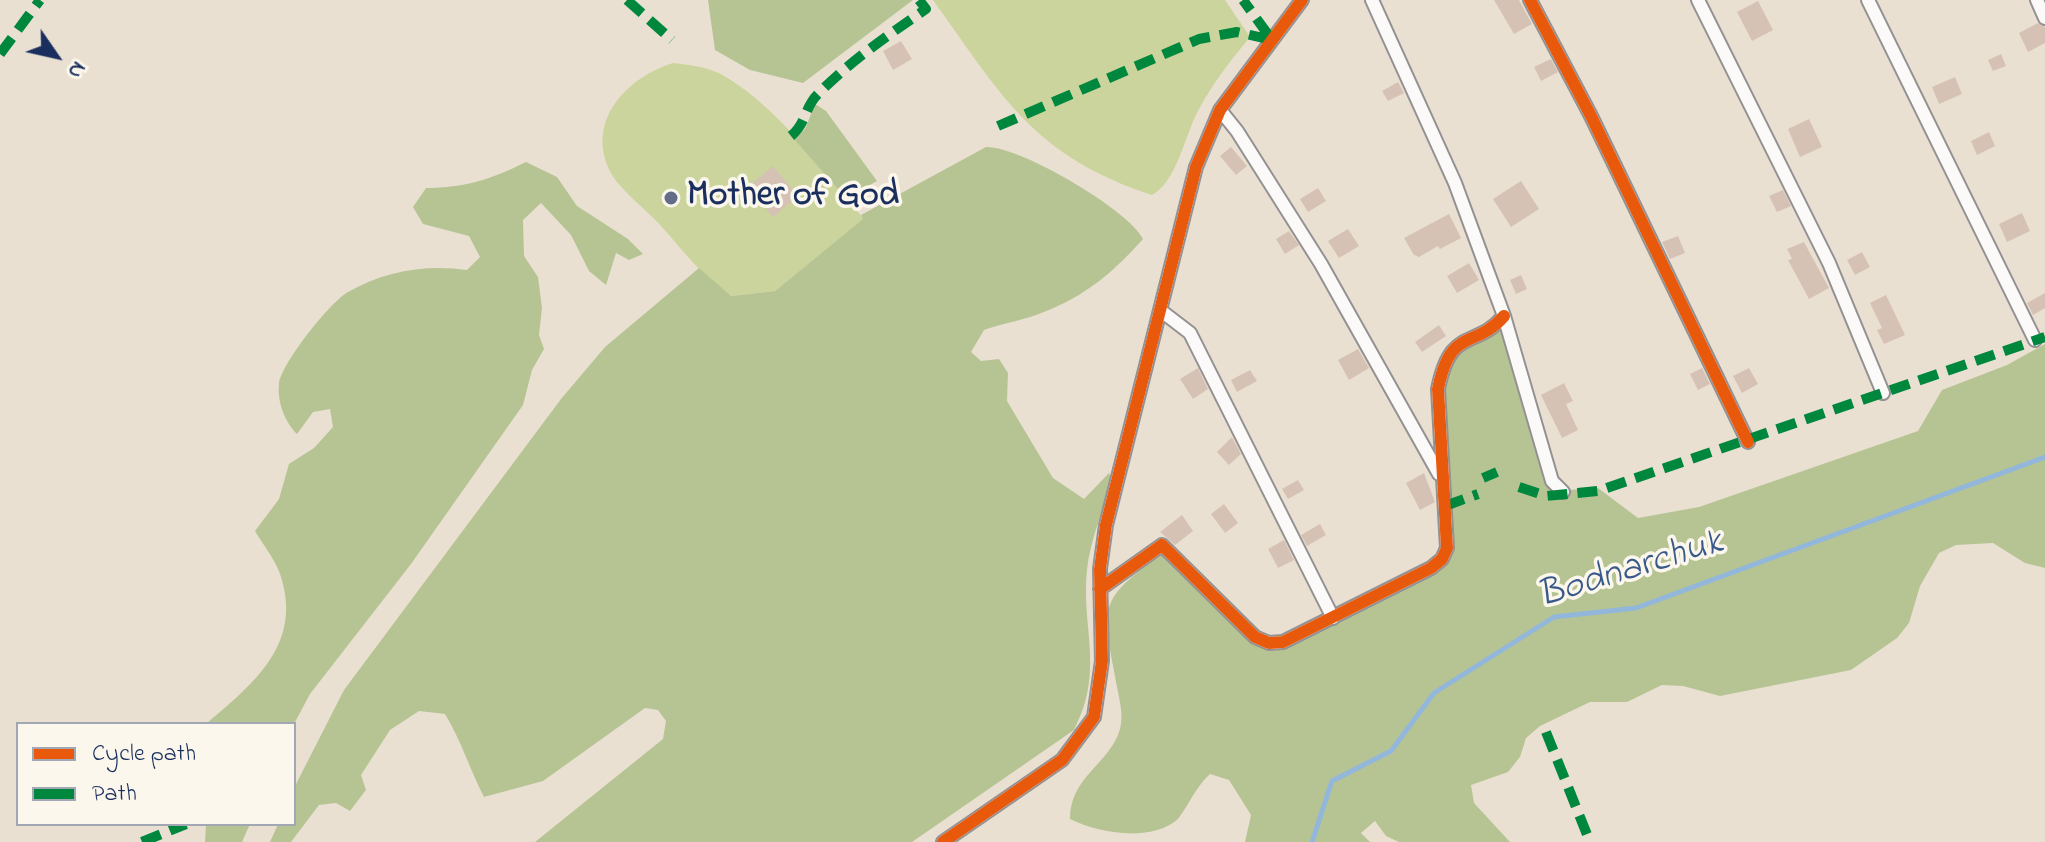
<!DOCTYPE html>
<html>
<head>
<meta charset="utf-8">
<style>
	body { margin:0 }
	#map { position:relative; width:2045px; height:842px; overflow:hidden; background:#eae0d2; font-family:"Indie Flower",sans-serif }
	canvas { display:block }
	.legend { position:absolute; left:16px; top:722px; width:280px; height:104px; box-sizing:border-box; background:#fbf7ec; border:2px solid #a1a7b3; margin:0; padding:10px 14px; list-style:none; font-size:24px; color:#1b2f5e }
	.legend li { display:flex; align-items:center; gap:16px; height:40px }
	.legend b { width:40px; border:2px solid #a1a7b3 }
	.north { position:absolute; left:16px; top:16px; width:80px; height:80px; -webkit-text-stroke:6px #fbf7ec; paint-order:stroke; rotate:124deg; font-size:22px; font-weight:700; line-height:32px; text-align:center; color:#1b2f5e }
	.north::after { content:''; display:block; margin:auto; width:28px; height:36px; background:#1b2f5e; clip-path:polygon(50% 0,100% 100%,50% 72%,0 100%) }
</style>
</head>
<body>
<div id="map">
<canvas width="2045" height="842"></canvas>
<ul class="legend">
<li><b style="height:10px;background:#e8590c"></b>Cycle path</li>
<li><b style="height:10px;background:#00873e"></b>Path</li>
</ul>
<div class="north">N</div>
</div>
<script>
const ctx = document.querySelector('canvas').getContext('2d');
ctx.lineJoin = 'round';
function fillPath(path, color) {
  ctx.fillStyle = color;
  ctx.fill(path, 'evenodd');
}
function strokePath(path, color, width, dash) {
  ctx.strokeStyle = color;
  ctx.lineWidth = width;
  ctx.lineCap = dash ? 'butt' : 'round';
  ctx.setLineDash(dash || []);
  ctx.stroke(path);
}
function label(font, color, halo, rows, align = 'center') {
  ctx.font = font + ' "Indie Flower",sans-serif';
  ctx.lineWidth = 7;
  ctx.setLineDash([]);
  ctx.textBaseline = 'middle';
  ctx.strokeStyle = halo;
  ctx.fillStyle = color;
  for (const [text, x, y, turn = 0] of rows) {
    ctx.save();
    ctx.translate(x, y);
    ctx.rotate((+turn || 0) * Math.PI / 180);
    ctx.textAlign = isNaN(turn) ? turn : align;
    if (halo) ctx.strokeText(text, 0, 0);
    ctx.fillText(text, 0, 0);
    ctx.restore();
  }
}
fillPath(new Path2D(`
	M933,0H1225L1250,37C1231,60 1213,83 1199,109C1185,134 1177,182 1152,195C1033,156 1002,96 933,0Z
	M673,63C691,65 710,67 726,77C782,111 822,170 864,219L775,291L731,296C703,277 684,252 662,227C649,212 619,189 611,173C584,122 627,77 673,63Z`), '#cad49c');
fillPath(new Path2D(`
	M708,0H913L803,83L750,70L715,50Z
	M815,104L826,111L877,181L846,198L794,139L805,129Z
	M986,147C1020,146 1129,210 1143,239C1114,272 1085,296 1044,312C1025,320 1004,323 984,330L971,352L981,361L999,359L1008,373L1007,401L1053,478L1084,499L1109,473L1112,479C1104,508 1090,540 1087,570C1081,628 1105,671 1074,730L912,842H535L663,739L666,721L658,710L645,708L543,781L484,797C470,770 461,740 445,714L419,711L390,730L361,775L366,790L350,811L336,803L319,805L291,842H270L278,824H294V788L344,690L561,399L605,347L699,268L731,296L775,291L863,219L861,215Z
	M526,162L557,177L577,206L628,239L643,254L629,260L616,253L606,285L589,271L571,235L541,203L523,220L524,256L538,277L542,308L539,335L544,349L532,370L523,405L411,564L310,694L294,724H206C253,684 304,644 280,574C275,559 263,545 255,531L279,499L289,464L314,448L333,427L330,409L313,412L297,434C285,422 277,402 279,384C281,364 330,302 348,292C384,271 427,264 467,270L480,257L469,236L423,224L413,207L426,188C464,188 492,179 526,162Z
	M1510,320L1557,482L1569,490L1598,488L1638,518L1699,507L1918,431L1942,390L2007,365L2045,344V568L2025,563L1993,543L1956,545L1939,553L1920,586L1909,623L1897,638L1851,670L1720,696L1683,686L1662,685L1627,702H1590L1540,726L1526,738L1520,757L1508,772L1471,785L1474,803L1510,842H1399L1386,836L1375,821L1361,833L1370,842H1245L1251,815L1229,780L1210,774C1195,788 1190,803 1178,819C1153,842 1100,834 1070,819C1070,779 1104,767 1118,735C1124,720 1121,707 1118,692C1104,610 1090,603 1166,552L1276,647L1447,558L1441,389C1452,346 1472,339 1510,320Z
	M206,824H250L242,842H205Z`), '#b6c494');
strokePath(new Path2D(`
	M1312,842L1332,781L1391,751L1434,693L1554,617L1636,608L2045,457`), '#93b7da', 5);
fillPath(new Path2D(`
	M1494,0H1519L1532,24L1514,34Z
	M1758,1L1773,30L1752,41L1737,12Z
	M2038,23L2045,27V43L2028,52L2019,33Z
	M901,41L912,59L893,70L883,51Z
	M2001,54L2006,66L1993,71L1988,60Z
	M1551,59L1558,72L1541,81L1534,67Z
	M1955,77L1962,94L1939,104L1932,87Z
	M1398,82L1404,93L1388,101L1382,91Z
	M1809,119L1822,147L1800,157L1788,129Z
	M1989,132L1995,146L1977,155L1971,141Z
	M1231,147L1247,166L1236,175L1220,156Z
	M773,166L798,196L773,217L748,187Z
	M1521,181L1539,209L1511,227L1493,199Z
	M1318,188L1326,201L1308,212L1300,199Z
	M1783,190L1791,206L1777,212L1769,196Z
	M2022,213L2030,231L2007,242L1999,224Z
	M1449,214L1461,238L1440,249L1438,246L1419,257L1414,255L1404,238Z
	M1348,229L1359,246L1339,258L1328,241Z
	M1289,231L1299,245L1285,254L1276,239Z
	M1678,236L1685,253L1670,259L1662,242Z
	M1804,242L1829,288L1809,299L1788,260L1792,259L1787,249Z
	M1862,252L1870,267L1855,275L1847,260Z
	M1469,263L1479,280L1457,293L1447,276Z
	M1521,275L1527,289L1516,294L1510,280Z
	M2045,293V308L2033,315L2027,303Z
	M1886,295L1905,335L1884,344L1877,330L1882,328L1870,303Z
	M1439,325L1446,336L1422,352L1415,342Z
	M1358,349L1369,368L1349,380L1338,360Z
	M1198,368L1208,389L1193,399L1180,379Z
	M1702,368L1710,384L1698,390L1690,374Z
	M1749,368L1758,384L1742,393L1733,376Z
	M1250,370L1257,381L1237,392L1231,380Z
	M1564,383L1573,401L1566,404L1578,430L1562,438L1541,395Z
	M1232,437L1241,454L1229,465L1217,452Z
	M1424,473L1435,502L1420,510L1406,483Z
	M1298,480L1304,490L1288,499L1282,489Z
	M1224,504L1238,523L1225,533L1211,514Z
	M1182,515L1193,531L1175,545L1160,532Z
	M1320,524L1326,535L1307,546L1301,535Z
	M1284,540L1294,560L1278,568L1268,549Z`), '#d6c2b5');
const minor = new Path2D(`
	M1372,0L1455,183L1504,316L1552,481L1563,492
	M1530,0L1591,116L1748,442
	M1698,0L1829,263L1883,393
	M1868,0L2035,340
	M2037,0L2045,18
	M1220,110L1237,131L1321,264L1439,474
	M1160,310L1190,333L1333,618
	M1100,589L1162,545L1255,637L1269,643L1283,642L1431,568L1442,559L1447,548L1438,389C1451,325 1475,350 1504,316
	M943,842L1062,760L1094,717L1102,661L1100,569L1106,525L1196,167L1220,110L1302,0`);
strokePath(minor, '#939192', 16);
strokePath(minor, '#fcfaf8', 12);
strokePath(new Path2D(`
	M627,0L672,40
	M0,54L40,0
	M998,126L1199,39L1237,32L1272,40L1243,0
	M791,136C806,124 805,107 817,95C850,61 887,36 926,9L919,0
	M1483,478L1497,472
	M1519,487L1546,496L1598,491L2045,337
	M1445,506L1478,494
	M1546,732L1590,842
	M142,842L186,824`), '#00873e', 10, [20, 10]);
strokePath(new Path2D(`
	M1530,0L1591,116L1748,442
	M1100,589L1162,545L1255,637L1269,643L1283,642L1431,568L1442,559L1447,548L1438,389C1451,325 1475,350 1504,316
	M943,842L1062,760L1094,717L1102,661L1100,569L1106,525L1196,167L1220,110L1302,0`), '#e8590c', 12);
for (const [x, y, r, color] of [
	[671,198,8,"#636d87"]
]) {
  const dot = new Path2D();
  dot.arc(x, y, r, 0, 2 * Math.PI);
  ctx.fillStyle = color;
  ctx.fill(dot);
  strokePath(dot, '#fbf7ec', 3);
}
label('bold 36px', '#1b2f5e', '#fbf7ec', [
	["Mother of God",687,198]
], 'left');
label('italic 38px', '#38598a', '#fbf7ec', [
	["Bodnarchuk",1631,572,-17]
]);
</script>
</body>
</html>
